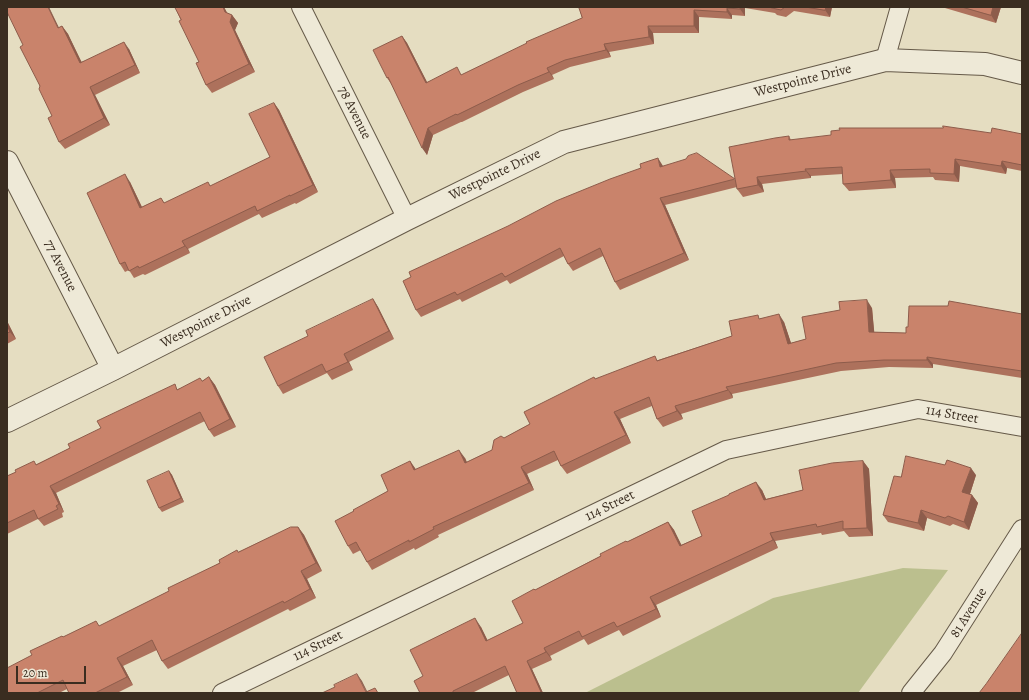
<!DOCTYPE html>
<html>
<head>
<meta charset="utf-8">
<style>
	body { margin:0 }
	#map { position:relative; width:1029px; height:700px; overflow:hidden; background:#e5ddc1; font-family:Alegreya,serif }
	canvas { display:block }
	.frame { position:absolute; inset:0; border:8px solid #3a2d20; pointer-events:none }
	.scale { position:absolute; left:16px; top:666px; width:70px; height:18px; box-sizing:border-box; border:2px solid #3a2d20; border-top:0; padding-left:5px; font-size:12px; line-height:14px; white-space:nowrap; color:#3a2d20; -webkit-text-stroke:3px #eee9d7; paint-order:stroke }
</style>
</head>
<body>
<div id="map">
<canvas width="1029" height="700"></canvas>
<div class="frame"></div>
<div class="scale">20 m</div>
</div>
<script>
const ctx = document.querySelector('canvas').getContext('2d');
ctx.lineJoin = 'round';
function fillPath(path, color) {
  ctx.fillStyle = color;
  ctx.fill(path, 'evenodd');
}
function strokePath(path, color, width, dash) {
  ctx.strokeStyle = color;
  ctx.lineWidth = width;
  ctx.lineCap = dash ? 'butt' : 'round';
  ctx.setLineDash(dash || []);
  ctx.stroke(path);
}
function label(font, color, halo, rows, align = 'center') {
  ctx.font = font + ' Alegreya,serif';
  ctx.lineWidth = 3;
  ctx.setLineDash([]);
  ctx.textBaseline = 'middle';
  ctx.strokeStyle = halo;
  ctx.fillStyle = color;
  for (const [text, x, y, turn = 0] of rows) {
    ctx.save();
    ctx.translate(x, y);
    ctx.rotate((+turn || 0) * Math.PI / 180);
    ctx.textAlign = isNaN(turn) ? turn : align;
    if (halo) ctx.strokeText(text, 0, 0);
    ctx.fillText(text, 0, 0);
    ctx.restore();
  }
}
fillPath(new Path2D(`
	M903,568L948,570L858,693H585L773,598Z`), '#bbbf8e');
const minor = new Path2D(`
	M301,7L407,219
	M885,60L900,7
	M222,693L726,450L918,409L1022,427
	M911,693L943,653L1022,529`);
const tertiary = new Path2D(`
	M7,162L113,369
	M7,421L113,369L407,219L564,142L885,60L985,64L1022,73`);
strokePath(minor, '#655948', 20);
strokePath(tertiary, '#655948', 24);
strokePath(minor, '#eee9d7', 18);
strokePath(tertiary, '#eee9d7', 22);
fillPath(new Path2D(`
	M175,7H224L227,13L232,15L238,23L235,30L255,72L212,93L206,85L199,62Z
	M579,7H832L830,17L794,11L786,17L777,15L775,13L745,8V16L732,15V19L699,17V33H653L654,44L609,52L611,57L570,67L552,75L554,79L523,92L462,122H461L433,135L427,155L392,85L387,78L402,36L407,43L427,82L462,75L582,18Z
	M944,7H1001L996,23L945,8Z
	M62,26L68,34L81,62L129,49L140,73L95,95L110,125L65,149L59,142L52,116L23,45Z
	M274,103L279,110L318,192L296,204L295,203L262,218L259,214L188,249L190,253L145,275L143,274L134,278L129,270L125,272L120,264L130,182L142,207L161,198L164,203L211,186L270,157Z
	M991,133L1022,134V171L1007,168L1006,174L960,166L959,182L935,180L933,177L895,178L896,188L849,191L843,184V174L811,176V178L762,184L764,192L743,197L737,189V187L665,205L689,260L620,290L615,282L603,256L573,271L568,264L564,256L510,284L507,280L462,302L460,299L421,317L416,310L663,166L735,180L789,136L791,140Z
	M373,299L378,307L394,339L349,362L353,370L332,380L327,373L283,394L278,386L308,336Z
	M872,308L874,332L906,333L1022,314V378L933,364V368L889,367L841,371L732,394L733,398L681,414L683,419L663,427L657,419L652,406L620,419L631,443L567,474L561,466L558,460L527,474L534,490L438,535L439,537L415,550L414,548L372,570L367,562L361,550L353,554L348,546L354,511L388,491L410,461L416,470L465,458L467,462L492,450L504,438L530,424L595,379L658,360L732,336L761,318L784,322L791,343L806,339Z
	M7,321L16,339L7,344Z
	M209,377L215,385L236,427L214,437L209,430L205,421L56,493L64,512L62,513L63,517L44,526L38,519L7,534V476L37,464L70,448L178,389L202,381Z
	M863,461L869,469L873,536L849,537L844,531L822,535L821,533L775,541L778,548L656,605L661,617L623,636L619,630L588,645L584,639L550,656L552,660L532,669L543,693H517L509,675L472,693H420L423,676L481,627L488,641L523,623L535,590L627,542L668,522L674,530L681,545L702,536L762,490L766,499L803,490Z
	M169,471L172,475L184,502L162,512L159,508Z
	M976,475L970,494L972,495L978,503L969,530L953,524L950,526L927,518L924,531L888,522L883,515L901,477Z
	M298,527L304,535L322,571L307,579L316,598L290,611L288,609L168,669L162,661L157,650L123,666L133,685L117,693H69L67,689L59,693H7L32,655L63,637L100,626L169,591L239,552Z`), '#ad715c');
fillPath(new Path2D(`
	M48,7H49L63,36L58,28Z
	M223,7H224L231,20L225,12Z
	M740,7H744L745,8V16L740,9Z
	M826,7H832L830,17L825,10Z
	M993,7H1001L996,23L991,15Z
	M727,8L732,15V19L727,12Z
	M694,10L699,17V33L694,26Z
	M232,15L238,23L235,30L255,72L249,64L230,22Z
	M62,26L68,34L86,71L80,63Z
	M648,26L653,33L654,44L649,37Z
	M402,36L407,43L431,90L426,83Z
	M124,42L129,49L140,73L135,65Z
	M604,44L609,52L611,57L606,50Z
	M547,68L552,75L554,79L549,72Z
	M90,87L95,95L110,125L104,118Z
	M274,103L279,110L318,192L313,185Z
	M428,128L433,135L427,155L422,148Z
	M658,158L663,166L665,174L660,167Z
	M955,159L960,166L959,182L954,174Z
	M1002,161L1007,168L1006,174L1001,166Z
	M805,169L811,176V178L806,171Z
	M890,170L895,178L896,188L891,180Z
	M125,174L130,182L146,216L140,208Z
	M757,177L762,184L764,192L758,185Z
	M660,198L665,205L689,260L684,253Z
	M182,241L188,249L190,253L185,246Z
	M373,299L378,307L394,339L389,331Z
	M867,300L872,308L875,340L869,332Z
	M779,314L784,322L794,352L788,344Z
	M7,321L16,339L10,332L7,325Z
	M344,354L349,362L353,370L348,362Z
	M927,357L933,364V368L927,360Z
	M209,377L215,385L236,427L230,419Z
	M726,387L732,394L733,398L728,390Z
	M675,406L681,414L683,419L677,411Z
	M614,412L620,419L631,443L626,435Z
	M459,450L465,458L470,471L465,463Z
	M410,461L415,468L420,478L414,470Z
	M863,461L869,469L873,536L867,528Z
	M521,467L527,474L534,490L529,483Z
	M971,468L976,475L968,500L962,492Z
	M169,471L172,475L184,502L181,498Z
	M756,482L762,490L770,508L764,500Z
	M50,486L56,493L64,512L59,504Z
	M972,495L978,503L969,530L964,522Z
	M921,510L927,518L924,531L918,523Z
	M668,522L674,530L686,554L680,546Z
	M298,527L304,535L322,571L316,563Z
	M770,533L775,541L778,548L773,540Z
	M301,571L307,579L316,598L310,589Z
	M650,597L656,605L661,617L656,609Z
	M475,618L481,627L492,650L486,641Z
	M544,648L550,656L552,660L546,652Z
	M117,658L123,666L133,685L127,677Z
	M527,661L532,669L543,693H542L541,692Z
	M357,674L362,681L368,693H367Z`), '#8d5c4b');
const building = new Path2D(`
	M7,7H48L58,28L62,26L80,63L124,42L135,65L90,87L104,118L59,142L48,118L52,116L39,89L40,86L20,47L23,45L7,12Z
	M175,7H223L225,12L232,15L230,22L249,64L206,85L196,63L199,62L179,21L181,20Z
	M579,7H740V9L727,8V12L694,10V26H648L649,37L604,44L606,50L565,60L547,68L549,72L518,85L457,115L456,114L428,128L422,148L388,77L387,78L373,50L402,36L426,83L457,67L461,75L527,43L526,42L582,18Z
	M771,7H785L781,10L772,8Z
	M806,7H826L825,10Z
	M962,7H993L991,15Z
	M274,103L313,185L290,196V195L257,211L255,206L182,241L185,246L139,268L138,266L129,271L125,262L120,264L87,193L125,174L140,208L161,198L164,203L208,182L210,186L270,157L249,114Z
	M943,126L991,133L992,128L1022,134V165L1002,161L1001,166L955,159L954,174L930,173V169L890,170L891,180L843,184L842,167L805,169L806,171L757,177L758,185L737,189L729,147L775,138L789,136V140L831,135V131L840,130L839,128H943Z
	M697,153L735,179L660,198L684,253L615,282L600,248L568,264L560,248L505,277L502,273L457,295L455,292L416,310L403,281L411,277L409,272L508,226L556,201L610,179L641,168L640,164L658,158L660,167L686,159L688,156Z
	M373,299L389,331L344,354L348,362L326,372L322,364L278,386L264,357L308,336L306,331Z
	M867,300L869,332L906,333V327H908L909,306H948L949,301L1022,314V371L927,357V360H884L836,363L726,387L728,390L675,406L677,411L657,419L649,397L614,412L626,435L561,466L554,451L521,467L529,483L433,527L434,529L409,542V540L367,562L356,542L348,546L335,521L354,511L353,510L388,491L381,475L410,461L414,470L459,450L465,463L492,450L494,440L501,436L504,438L530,424L524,412L594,377L595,379L655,356L657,361L732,336L729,321L758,315L759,319L779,314L788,344L806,339L802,317L840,310L839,302Z
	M7,325L10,332L7,333Z
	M209,377L230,419L209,430L200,412L50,486L59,504L56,506L58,509L38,519L34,510L7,523V476L16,472L15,470L34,461L36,465L70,448L68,444L101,428L97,421L175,384L177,390L200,378L202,381Z
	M906,456L945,465L947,460L971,468L962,492L972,495L964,522L948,516L945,518L921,510L918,523L883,515L894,476L901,477Z
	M863,461L867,528L843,529V521L817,527L816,524L770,533L773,540L650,597L656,609L617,627L614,622L582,637L579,631L544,648L546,652L527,661L541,692L538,693H517L505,666L453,691V693H420L414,681L423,676L410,650L475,618L486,641L523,623L512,601L534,589L535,590L601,556L600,554L626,541L627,542L668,522L680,546L702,536L692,511L729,495V494L756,482L764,500L803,490L799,470L832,463Z
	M169,471L181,498L159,508L147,481Z
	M291,527H298L316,563L301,571L310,589L284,603L283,601L162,661L152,640L117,658L127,677L95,693H69L63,680L37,693H7V668L32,655L30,651L62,636L63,637L96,621L99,626L169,591L168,588L220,563L219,560L237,550L238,552Z
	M1022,633V693H979L986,684Z
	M357,674L366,692L375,688L378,693H322L335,687L334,685Z`);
fillPath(building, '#c9836b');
strokePath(building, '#8d5c4b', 1);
label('14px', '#3a2d20', '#eee9d7', [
	["Westpointe Drive",803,81,-14],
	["78 Avenue",354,113,63],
	["Westpointe Drive",495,175,-26],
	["77 Avenue",60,266,63],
	["Westpointe Drive",206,322,-27],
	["114 Street",952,415,10],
	["114 Street",610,506,-26],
	["81 Avenue",969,613,-58],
	["114 Street",318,646,-26]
]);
</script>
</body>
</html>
